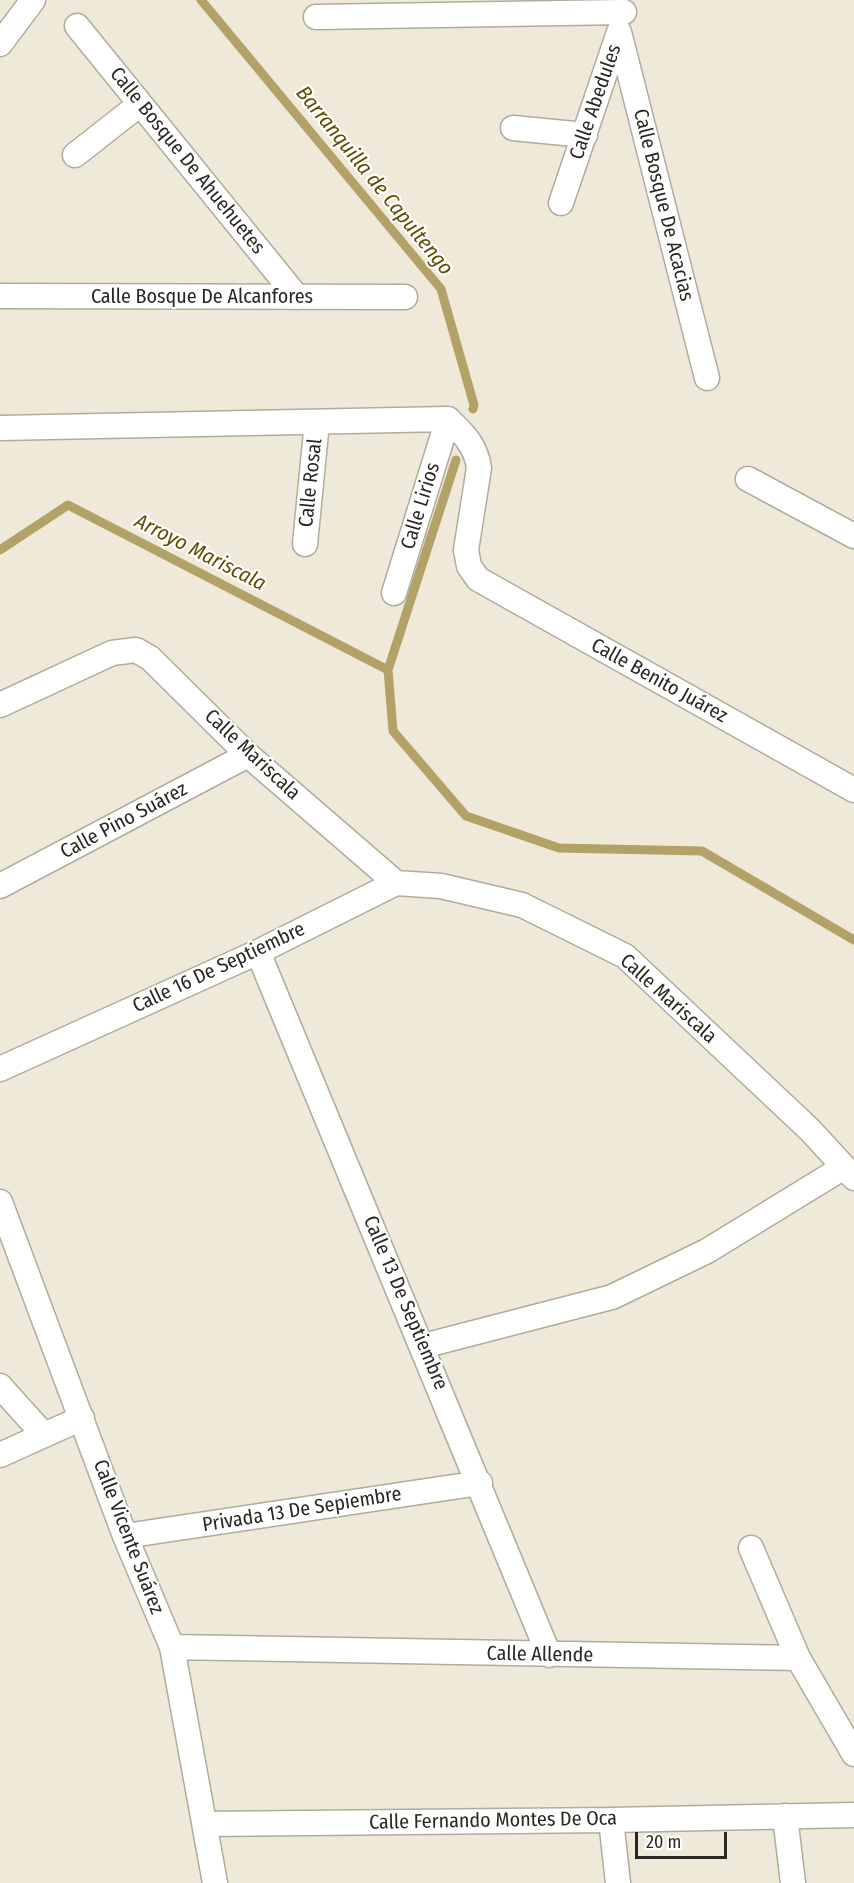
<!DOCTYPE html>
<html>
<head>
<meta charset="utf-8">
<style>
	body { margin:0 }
	#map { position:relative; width:854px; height:1883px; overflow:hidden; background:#eee9d9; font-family:"Fira Sans Condensed",sans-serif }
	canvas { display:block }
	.scale { position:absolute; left:635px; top:1832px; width:92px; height:27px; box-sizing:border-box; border:3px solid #292721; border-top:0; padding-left:8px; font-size:18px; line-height:21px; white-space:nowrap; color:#292721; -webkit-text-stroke:4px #fff; paint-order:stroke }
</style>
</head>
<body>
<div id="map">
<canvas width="854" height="1883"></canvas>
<div class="scale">20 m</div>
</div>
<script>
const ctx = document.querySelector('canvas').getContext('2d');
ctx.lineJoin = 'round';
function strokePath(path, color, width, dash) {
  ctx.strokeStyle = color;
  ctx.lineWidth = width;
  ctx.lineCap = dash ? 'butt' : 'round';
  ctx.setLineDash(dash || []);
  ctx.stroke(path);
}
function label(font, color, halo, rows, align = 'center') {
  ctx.font = font + ' "Fira Sans Condensed",sans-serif';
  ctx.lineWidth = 4.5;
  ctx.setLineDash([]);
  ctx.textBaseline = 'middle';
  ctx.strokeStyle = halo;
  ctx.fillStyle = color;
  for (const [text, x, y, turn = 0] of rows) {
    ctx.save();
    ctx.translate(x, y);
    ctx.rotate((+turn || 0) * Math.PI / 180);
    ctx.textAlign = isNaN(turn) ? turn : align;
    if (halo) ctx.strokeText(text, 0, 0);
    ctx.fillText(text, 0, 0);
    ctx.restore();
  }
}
strokePath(new Path2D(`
	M201,0L441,289L474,405L473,409
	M456,460L388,670L393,731L466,816L559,848L702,851L854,940
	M0,550L68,505L388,670`), '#b2a267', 9);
const street = new Path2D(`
	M316,17L624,12
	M77,26L297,297
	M619,32L707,378
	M0,44L33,0
	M513,128L585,135
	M75,155L140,104
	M561,203L619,32
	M0,296L405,297
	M0,428L448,419C464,434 476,446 479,468L466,550L469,566L478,579L854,790
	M748,479L854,536
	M305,544L317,422
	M394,593L448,419
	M0,705L112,653L136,650L150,658L248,755L396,883
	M0,886L248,755
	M258,952L549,1655
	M0,1069L258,952L396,883L441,886L522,905L625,956L810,1130L854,1178
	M0,1202L125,1536L172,1647L215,1883
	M423,1346L612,1297L707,1251L844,1167
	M0,1386L44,1435
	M0,1455L82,1418
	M125,1536L480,1483
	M751,1548L798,1658L854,1754
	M172,1647L798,1658
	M785,1816L793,1883
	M611,1820L618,1883
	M205,1824L611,1820L854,1815`);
strokePath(street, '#b0ac9c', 27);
strokePath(street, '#fff', 24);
label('20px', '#292721', '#fff', [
	["Calle Abedules",596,102,-71],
	["Calle Bosque De Ahuehuetes",187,161,51],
	["Calle Bosque De Acacias",663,205,76],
	["Calle Bosque De Alcanfores",202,297],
	["Calle Rosal",311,483,-84],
	["Calle Lirios",421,506,-73],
	["Calle Benito Juárez",659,681,29],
	["Calle Mariscala",252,755,43],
	["Calle Pino Suárez",124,821,-28],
	["Calle 16 De Septiembre",219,968,-25],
	["Calle Mariscala",668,999,42],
	["Calle 13 De Septiembre",405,1303,67],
	["Privada 13 De Sepiembre",302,1510,-9],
	["Calle Vicente Suárez",128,1537,69],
	["Calle Allende",540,1655,1],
	["Calle Fernando Montes De Oca",493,1821,-1]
]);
label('italic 21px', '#5e4d00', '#fff', [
	["Barranquilla de Capultengo",374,181,51],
	["Arroyo Mariscala",200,553,27]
]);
</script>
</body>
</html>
